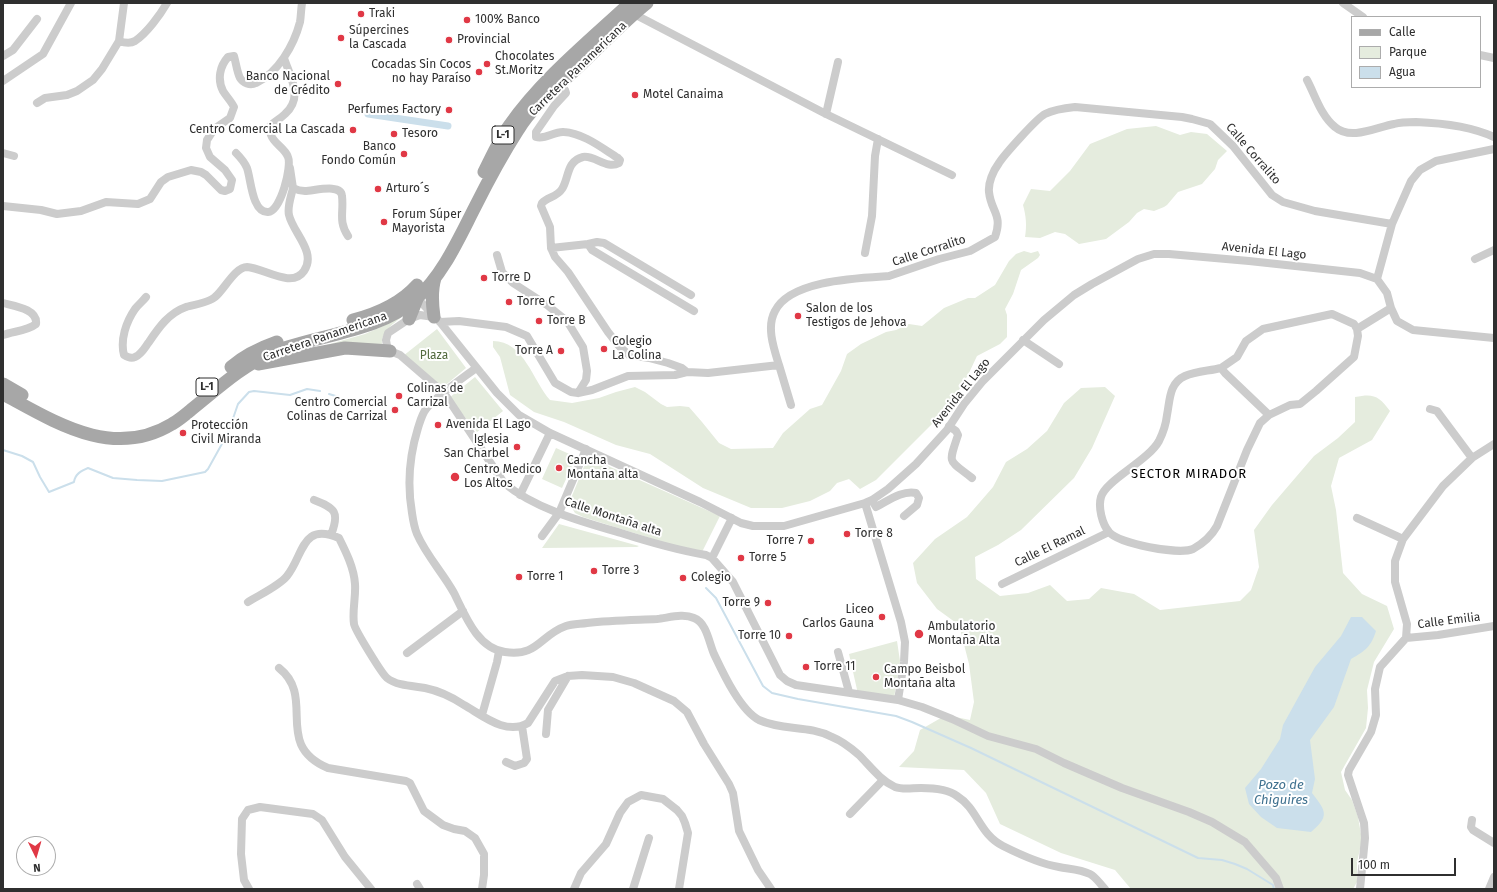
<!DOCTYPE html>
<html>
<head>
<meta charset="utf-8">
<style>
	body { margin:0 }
	#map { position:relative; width:1497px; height:892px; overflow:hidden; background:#fff; font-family:"Fira Sans",sans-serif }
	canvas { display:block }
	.frame { position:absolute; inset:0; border:4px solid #2f2f2f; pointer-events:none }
	.legend { position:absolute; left:1351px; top:16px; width:130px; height:72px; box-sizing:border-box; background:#fff; border:1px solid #acacac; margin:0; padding:5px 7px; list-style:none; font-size:12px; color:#2f2f2f }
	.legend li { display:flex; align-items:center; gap:8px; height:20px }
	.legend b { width:20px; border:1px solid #acacac }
	.north { position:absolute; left:16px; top:836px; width:40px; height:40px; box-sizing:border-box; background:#fff; border:1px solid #acacac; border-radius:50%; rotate:175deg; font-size:11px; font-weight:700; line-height:16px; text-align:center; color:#2f2f2f }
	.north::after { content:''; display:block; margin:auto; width:14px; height:18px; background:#e03845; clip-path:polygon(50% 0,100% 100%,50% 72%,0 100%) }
	.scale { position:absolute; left:1351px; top:858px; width:105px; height:18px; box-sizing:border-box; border:2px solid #2f2f2f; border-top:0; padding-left:5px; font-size:12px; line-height:14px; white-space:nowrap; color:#2f2f2f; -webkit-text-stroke:3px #fff; paint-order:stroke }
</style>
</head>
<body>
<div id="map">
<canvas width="1497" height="892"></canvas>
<div class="frame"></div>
<ul class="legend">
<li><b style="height:5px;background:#a7a7a7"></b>Calle</li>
<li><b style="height:11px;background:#e5ecde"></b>Parque</li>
<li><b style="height:11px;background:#cbdfeb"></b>Agua</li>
</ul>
<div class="north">N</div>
<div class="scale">100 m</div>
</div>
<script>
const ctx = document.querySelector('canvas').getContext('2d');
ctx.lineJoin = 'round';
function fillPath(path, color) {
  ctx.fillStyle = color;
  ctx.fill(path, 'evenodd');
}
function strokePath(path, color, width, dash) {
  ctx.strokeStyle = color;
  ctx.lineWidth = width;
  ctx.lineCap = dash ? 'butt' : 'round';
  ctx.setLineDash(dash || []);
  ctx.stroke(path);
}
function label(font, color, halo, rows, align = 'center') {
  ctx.font = font + ' "Fira Sans",sans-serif';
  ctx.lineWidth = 4;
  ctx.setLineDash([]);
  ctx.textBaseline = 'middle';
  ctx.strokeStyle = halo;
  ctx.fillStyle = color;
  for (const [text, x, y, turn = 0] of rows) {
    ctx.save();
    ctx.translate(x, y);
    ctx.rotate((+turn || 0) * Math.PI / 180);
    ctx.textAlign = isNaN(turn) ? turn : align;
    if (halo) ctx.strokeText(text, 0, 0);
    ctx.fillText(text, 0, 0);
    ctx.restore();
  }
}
fillPath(new Path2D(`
	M1156,126L1180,135L1191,132L1207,134L1227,151L1218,160L1215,169L1202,184L1178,192L1167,205L1164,207L1154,211L1144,209L1137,213L1129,222L1106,239L1079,244L1065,234L1055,232L1040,238L1025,237C1027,225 1026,216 1023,205L1031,189L1050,191L1070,171L1090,144L1127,129Z
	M1024,251L1031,253L1038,251L1040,255L1038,258L1021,270L1013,294L1005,309L1007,315V337L1000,344L977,356L968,375L948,408L876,480L860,489L849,479L837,483L830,491L810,501L782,508H751L703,488L650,454L616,445L564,422L534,412L510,395L500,357L493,347V341C524,341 533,381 550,400L572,403L599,398L616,392L635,387L645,392L661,404L667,407L680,406L689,407L702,422L719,443L731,449L773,448L783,433L810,409L822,405L841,371L847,354L861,344L886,332L896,330L909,324L922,326L944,308L968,298H975L995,285L1009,261L1016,254Z
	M405,314C396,322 381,331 382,344L316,348L365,334L381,327Z
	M437,329L466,368L442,388L403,356Z
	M475,377L503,411L477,432L449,398Z
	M1105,387L1115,396L1092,448L1074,478L1021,530L998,545L975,557L976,579L1000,596L1028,593L1050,585L1067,601L1089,599L1101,588L1134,594L1160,610L1240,601L1251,590L1259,567L1254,530L1272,505L1314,456L1338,438L1355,422V397C1374,393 1379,396 1390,411L1372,440L1339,458L1331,486L1336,510L1343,573L1362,594L1387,606L1394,629L1374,662L1367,690L1368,708L1366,728L1341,772L1345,790L1352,800L1358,817L1362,840L1357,862V882L1353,889H1131L1115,870L1061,853L1000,824L986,793L964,770L899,767L914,751L920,730L946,715L970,720L974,702L969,664L959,625L937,609L917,583L913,563L935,539L967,517L993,487L1006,462L1027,449L1047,431L1064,403L1081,388Z
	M556,448L576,457L562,488L542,479Z
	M588,457L720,516L701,554L583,517L575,513L569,503Z
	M559,524L639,546L637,547L542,548Z
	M897,641L900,661L894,698L858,694L849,654Z`), '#e5ecde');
fillPath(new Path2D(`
	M1351,617H1362L1376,631C1371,647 1365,651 1351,659L1334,707L1310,740L1315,779L1312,793C1326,811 1330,816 1311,832L1277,828L1261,817L1249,804L1245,788L1261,769L1280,739L1283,725L1315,667L1341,636Z`), '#cbdfeb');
strokePath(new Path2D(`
	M329,394L339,397L341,401
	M3,450L22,456L33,462L40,477L49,492L74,482C75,474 81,471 88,468L113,478L137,480L162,481L205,472L208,469L228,433L238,404L249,392L254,391L290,395L307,389L320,391
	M706,588L716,598L763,686L772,693L798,699L896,716L912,722L971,748L1198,858L1222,860L1235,864L1247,869L1273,885L1274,889`), '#cbdfeb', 2);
strokePath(new Path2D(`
	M368,114L448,126`), '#cbdfeb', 7);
strokePath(new Path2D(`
	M1343,3L1363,17
	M634,14L826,114L952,175
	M119,41C125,43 130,44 135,41C147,33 160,15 167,3
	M1480,55L1494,58
	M3,56L13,50L37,19
	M1307,80C1315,95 1321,116 1335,127C1351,141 1377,127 1394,124C1401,122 1409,122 1416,122C1442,123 1470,126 1494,137
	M3,81L43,54L71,3
	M560,83L565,90L566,93L554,106L536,132V137C546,140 554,131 564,132C583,133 602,148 618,158L620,160L619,163C607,170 595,155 583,157C566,161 569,179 562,189C557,197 548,197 542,203L541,206L550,227L551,248L555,257L568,272L608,332L619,346L629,355L649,358L668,363L682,368L687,372
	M37,103L45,98L67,95L77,91L93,80L102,69L119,41L124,3
	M826,114L838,62
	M3,153L14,156
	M236,153C241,158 244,161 247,168C251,179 252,213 268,212C281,211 292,166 288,157C285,148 274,144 271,135C270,133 270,129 270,126C275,121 280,119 285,114C304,97 290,77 284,58
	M290,168L293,188C297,190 301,191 305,191C314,191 341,183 342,196C344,212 338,221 348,236
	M3,206L41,210L57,214L81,211L106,202L138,204L150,199L161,182L168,177L191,170L201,172L206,175L221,190L225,191L230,189L232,180L225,170L210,157L206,148L207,140L214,129L230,118L234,107C231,101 226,96 223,91C217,79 220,66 228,57L234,56C236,63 237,72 240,78C243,83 250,86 256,83C278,73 294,45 300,22C301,16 301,9 302,3
	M588,244L592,250L694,311
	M551,248L588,244L597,242L604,243L691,295
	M865,253L872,216L875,156L878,139
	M497,255L502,272L513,283L547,305L567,321L583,347L587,371L586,380L578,393
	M1475,259L1494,250
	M1377,279L1392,224L1411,181L1420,170L1436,161L1494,149
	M415,296L440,322L497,393L519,415L550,433L700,502L741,523L753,526H784L865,503L872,500L888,489L916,464L947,430L964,404L982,382L1044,320L1074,295L1092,284L1138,259L1154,254H1169L1249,261L1360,273L1377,279L1387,293L1391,308L1397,321L1413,330L1494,338
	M146,297C143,301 138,305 135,309C126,322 120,340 124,355C127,357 131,359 135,357C142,354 145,347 149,342C159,327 169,313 186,307C194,305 210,302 215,297C224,290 235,267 247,267C264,268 292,289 304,271C317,252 293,233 289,215C287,207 291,197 293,188
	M3,303C14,306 38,309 36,324C27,331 14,331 3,335
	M1332,314L1354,324L1357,329L1358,336L1354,357L1316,391L1300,404L1290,405L1269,415L1225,373L1221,368L1237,357L1246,341L1263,329Z
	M434,317L420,315L409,319L388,333L386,340L387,346L390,351L400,355L444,393L504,483C535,509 583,522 621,533C649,542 677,550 706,555L712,558L732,518
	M440,322L459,321L506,327L527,336L555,383L571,392L578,393L592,390L628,376L675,375L687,372L708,373L779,365C774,349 766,327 775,311C790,280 858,278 889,276L939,259L970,251L995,237C1003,214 991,212 989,192C988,183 993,171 999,163C1004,155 1037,118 1045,114C1055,109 1065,108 1075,107L1182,117L1192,119L1210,124L1233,146L1272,195L1283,202L1315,211L1392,224
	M1357,329L1391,308
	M1023,340L1059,364
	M779,365L791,405
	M476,368C463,378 436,396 426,409C422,414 420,422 418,428C409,457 407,484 412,513C413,520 414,527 417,534C426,555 443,573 454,593C465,615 477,648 505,652C538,657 540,635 566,626C572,624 581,624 587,623C611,620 634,620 657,619C668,618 683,613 694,618C707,623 709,643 714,654C723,673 740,710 759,720C783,731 809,725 832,737C842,741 851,748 859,755C870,766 880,780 895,787C903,790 912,788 921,788C932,788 948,789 957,796C978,809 979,834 1003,846C1021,855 1040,864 1059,867C1069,869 1080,869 1090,874C1096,877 1100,884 1105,889
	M1221,368C1209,371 1196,371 1185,376C1169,383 1170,400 1167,415C1166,424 1163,433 1159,441C1148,461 1106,480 1101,497C1098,507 1102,524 1109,532C1119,544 1179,555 1193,549C1202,544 1212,535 1217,526L1247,450L1260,423L1269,415
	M1430,409L1437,411L1472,458
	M949,426L956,431L958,435C948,465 948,459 972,478
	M520,495L550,433
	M314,500C335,508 340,512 331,535
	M872,500L876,507C888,501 902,490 916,493L919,498L917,505L904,516
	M1357,518L1403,539
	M542,536L559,513L586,449
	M712,558L733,582L780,675L787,681L796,685L898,700L904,662L905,642L901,622L865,503
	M1002,584L1109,532
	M248,602C259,595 279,586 287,576C304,555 301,522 339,538C346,552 354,568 355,584C356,597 352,611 354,624C355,630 382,674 387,678C397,686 414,686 425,688C440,691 452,697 464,705C482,715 506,736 528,723L555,681L568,676L582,675L613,677L634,683L674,701L687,712L704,744L729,784L733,793L739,831L758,870L771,889
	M1406,638L1438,635L1494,626
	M838,652L849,692
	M407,653L463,611
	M279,668C317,698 272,744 328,768L406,781L410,783L424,811L443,825L454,829L465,831L475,838L484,854V875L482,889
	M898,700L922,707L952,719L988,736L1036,749L1064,763L1122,788L1189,812L1212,822L1245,842L1276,878L1280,889
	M482,715L497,662L499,651
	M546,734L548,710L568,676
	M506,762L515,766L524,763L527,759L522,726
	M850,814L883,780
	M1472,820L1471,827L1473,830L1494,843
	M417,884L420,889
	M249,889L244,880L241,854L242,819L248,810L260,807L313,814L322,820L345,857L371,889
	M574,889L581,873L606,844L620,813L628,802L641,795L663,799L677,810L682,816L685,823L688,833L679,889
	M633,889L649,838
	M1360,889L1365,838L1364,823L1348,775L1349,770L1371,732L1376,715L1375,689L1380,667L1406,638L1407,624L1395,582V561L1403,539L1443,486L1472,458L1494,444
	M1489,889L1494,877`), '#ccc', 8);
strokePath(new Path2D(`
	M484,172C492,156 499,140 509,126C542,79 588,42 630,3
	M434,317C432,303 431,291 435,278
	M409,319L417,299
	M353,320C376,314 401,303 417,285
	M258,364L345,348L390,351
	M231,367C245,355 260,348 277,342
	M3,384L22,395
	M3,394C55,422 113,460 172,424C179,420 186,414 192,409C217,389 242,366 271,353C317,334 378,333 416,299C443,275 459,238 475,207C488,181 502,155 518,130C532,107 553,90 573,72C598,49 621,24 647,3`), '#a7a7a7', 13);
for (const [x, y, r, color] of [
	[361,14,4,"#e03845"],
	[467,20,4,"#e03845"],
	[341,38,4,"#e03845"],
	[449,40,4,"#e03845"],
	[487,64,4,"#e03845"],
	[479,72,4,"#e03845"],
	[338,84,4,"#e03845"],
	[635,95,4,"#e03845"],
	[449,110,4,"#e03845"],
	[353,130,4,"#e03845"],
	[394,134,4,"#e03845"],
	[404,154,4,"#e03845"],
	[378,189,4,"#e03845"],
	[384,222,4,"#e03845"],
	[484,278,4,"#e03845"],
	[509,302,4,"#e03845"],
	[798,316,4,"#e03845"],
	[539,321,4,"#e03845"],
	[604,349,4,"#e03845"],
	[561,351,4,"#e03845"],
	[399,396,4,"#e03845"],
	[395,410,4,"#e03845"],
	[438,425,4,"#e03845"],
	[183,433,4,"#e03845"],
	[517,447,4,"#e03845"],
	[559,468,4,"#e03845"],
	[455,477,5,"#e03845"],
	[847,534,4,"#e03845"],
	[811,541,4,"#e03845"],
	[741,558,4,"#e03845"],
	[594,571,4,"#e03845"],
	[519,577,4,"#e03845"],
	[683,578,4,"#e03845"],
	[768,603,4,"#e03845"],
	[882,617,4,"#e03845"],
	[919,634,5,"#e03845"],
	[789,636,4,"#e03845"],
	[806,667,4,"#e03845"],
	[876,677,4,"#e03845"]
]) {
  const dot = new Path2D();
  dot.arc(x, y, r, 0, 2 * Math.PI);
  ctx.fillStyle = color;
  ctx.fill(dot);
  strokePath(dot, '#fff', 1.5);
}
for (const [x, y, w] of [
	[503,135,22],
	[207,387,22]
]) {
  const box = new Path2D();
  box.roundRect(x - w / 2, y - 9, w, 18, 3);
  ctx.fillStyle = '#fff';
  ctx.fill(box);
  strokePath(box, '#2f2f2f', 1);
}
label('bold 11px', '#2f2f2f', null, [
	["L-1",503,135],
	["L-1",207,387]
]);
label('12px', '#2f2f2f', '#fff', [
	["Traki",369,14],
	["100% Banco",475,20],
	["Súpercines",349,31],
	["la Cascada",349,45],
	["Provincial",457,40],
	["Chocolates",495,57],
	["St.Moritz",495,71],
	["Cocadas Sin Cocos",471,65,"right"],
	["no hay Paraíso",471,79,"right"],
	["Banco Nacional",330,77,"right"],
	["de Crédito",330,91,"right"],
	["Motel Canaima",643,95],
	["Perfumes Factory",441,110,"right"],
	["Centro Comercial La Cascada",345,130,"right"],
	["Tesoro",402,134],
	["Banco",396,147,"right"],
	["Fondo Común",396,161,"right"],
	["Arturo´s",386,189],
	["Forum Súper",392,215],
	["Mayorista",392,229],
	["Torre D",492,278],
	["Torre C",517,302],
	["Salon de los",806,309],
	["Testigos de Jehova",806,323],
	["Torre B",547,321],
	["Colegio",612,342],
	["La Colina",612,356],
	["Torre A",553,351,"right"],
	["Colinas de",407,389],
	["Carrizal",407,403],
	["Centro Comercial",387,403,"right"],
	["Colinas de Carrizal",387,417,"right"],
	["Avenida El Lago",446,425],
	["Protección",191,426],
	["Civil Miranda",191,440],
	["Iglesia",509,440,"right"],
	["San Charbel",509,454,"right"],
	["Cancha",567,461],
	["Montaña alta",567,475],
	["Centro Medico",464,470],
	["Los Altos",464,484],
	["Torre 8",855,534],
	["Torre 7",803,541,"right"],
	["Torre 5",749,558],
	["Torre 3",602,571],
	["Torre 1",527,577],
	["Colegio",691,578],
	["Torre 9",760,603,"right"],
	["Liceo",874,610,"right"],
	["Carlos Gauna",874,624,"right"],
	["Ambulatorio",928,627],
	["Montaña Alta",928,641],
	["Torre 10",781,636,"right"],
	["Torre 11",814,667],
	["Campo Beisbol",884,670],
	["Montaña alta",884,684]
], 'left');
label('12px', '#2f2f2f', '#fff', [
	["Carretera Panamericana",578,69,-44],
	["Calle Corralito",1253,154,49],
	["Calle Corralito",929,251,-18],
	["Avenida El Lago",1264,251,6],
	["Carretera Panamericana",325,337,-19],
	["Avenida El Lago",961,393,-51],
	["Calle Montaña alta",613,517,18],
	["Calle El Ramal",1050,547,-26],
	["Calle Emilia",1449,621,-7]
]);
label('12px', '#536a3e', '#fff', [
	["Plaza",434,356]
]);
ctx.letterSpacing = '1px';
label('13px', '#000', '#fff', [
	["SECTOR MIRADOR",1189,474]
]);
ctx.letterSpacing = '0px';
label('italic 13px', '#3f718f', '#fff', [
	["Pozo de",1281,785],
	["Chiguires",1281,800]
]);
</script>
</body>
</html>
